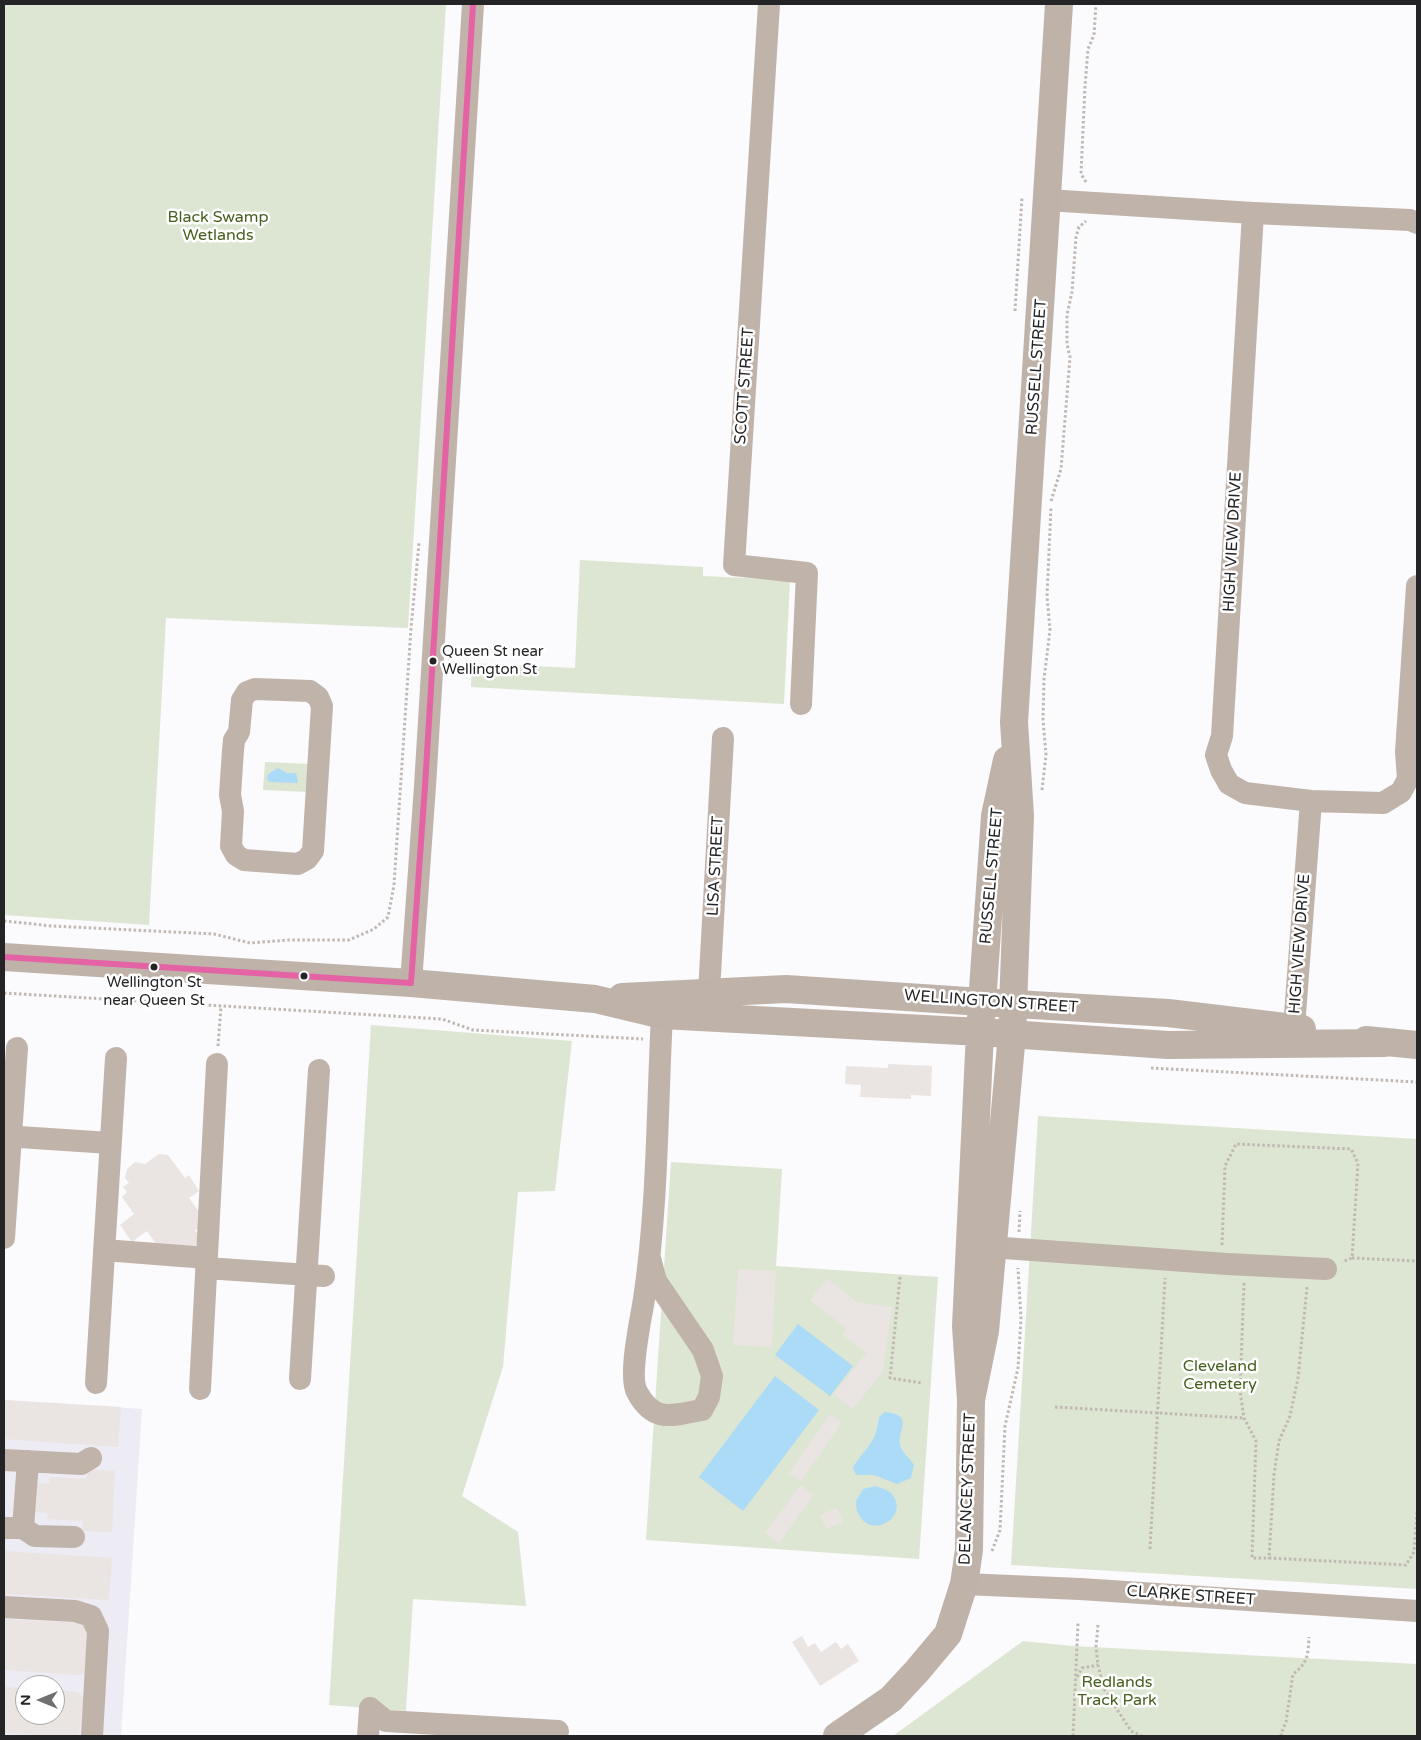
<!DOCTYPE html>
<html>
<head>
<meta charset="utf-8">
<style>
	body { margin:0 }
	#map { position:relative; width:1421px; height:1740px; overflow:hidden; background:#fbfafd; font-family:"Varela Round",sans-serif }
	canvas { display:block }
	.frame { position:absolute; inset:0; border:5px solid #242326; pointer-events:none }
	.north { position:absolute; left:15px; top:1675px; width:50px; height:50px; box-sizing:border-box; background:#fff; border:1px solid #a7a7a8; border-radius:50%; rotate:270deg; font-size:14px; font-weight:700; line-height:20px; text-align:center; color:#242326 }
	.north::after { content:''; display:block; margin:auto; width:18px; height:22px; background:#6f6e71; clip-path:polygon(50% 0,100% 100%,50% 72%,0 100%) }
</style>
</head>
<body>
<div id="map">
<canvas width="1421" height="1740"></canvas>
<div class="frame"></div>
<div class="north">N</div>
</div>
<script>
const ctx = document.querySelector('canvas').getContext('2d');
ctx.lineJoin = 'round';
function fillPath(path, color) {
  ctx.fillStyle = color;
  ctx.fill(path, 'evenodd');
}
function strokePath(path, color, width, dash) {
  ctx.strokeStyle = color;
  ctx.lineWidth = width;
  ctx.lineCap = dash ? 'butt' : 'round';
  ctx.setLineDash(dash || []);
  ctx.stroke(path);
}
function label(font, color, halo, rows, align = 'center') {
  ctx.font = font + ' "Varela Round",sans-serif';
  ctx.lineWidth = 5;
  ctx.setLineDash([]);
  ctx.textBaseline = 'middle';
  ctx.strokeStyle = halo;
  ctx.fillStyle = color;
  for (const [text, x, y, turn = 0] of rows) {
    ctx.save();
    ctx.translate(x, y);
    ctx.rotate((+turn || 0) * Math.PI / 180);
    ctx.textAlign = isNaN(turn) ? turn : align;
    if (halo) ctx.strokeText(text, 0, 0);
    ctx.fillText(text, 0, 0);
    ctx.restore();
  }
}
fillPath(new Path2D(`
	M4,1400L142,1409L121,1736H4ZM25,1685H55V1715H25Z`), '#edebf3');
fillPath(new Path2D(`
	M4,4H446L408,628L166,618L149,925L4,915Z
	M580,560L703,567V576L790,580L784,704L471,687L472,663L575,668Z
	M265,762L310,764L309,792L263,790Z
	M371,1025L572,1041L555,1191L518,1192L503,1367L462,1496L518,1532L526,1606L413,1599L406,1711L329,1705Z
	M1038,1116L1417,1139V1589L1011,1565Z
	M671,1162L782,1169L776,1266L938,1277L919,1559L646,1540Z
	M1023,1641L1072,1646L1417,1664V1736H893Z`), '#dde6d2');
fillPath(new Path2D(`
	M278,768L287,773H296L298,781L297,783L269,782L267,778L268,774Z
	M798,1324L853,1366L830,1396L775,1355Z
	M775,1376L819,1410L743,1511L699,1477Z
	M885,1412C915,1415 897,1430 900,1445C902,1453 910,1458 914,1465L911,1478L897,1484L874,1475H856L853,1467C866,1447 876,1444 879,1417Z
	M876,1486C880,1488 886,1489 890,1492C913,1515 871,1542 858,1513C856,1510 856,1504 856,1501L863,1489Z`), '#acdbf8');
fillPath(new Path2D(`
	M888,1064L932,1066L931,1096L911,1095V1099L860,1097L861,1085L845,1084L846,1066L888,1068Z
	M159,1154L168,1155L185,1178L189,1175L199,1191L189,1198L203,1217L197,1221L200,1227L195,1230L198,1235L196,1245L188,1251L159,1248L147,1231L132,1242L120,1225L134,1214L122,1197L127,1192L123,1187L129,1183L125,1178L127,1169L135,1162L145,1164Z
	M738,1269L776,1271L772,1347L733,1345Z
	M827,1278L857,1302L892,1307L883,1371L853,1409L834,1394L866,1353L842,1335L847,1329L810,1300Z
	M4,1400L121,1407L118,1447L4,1439Z
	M830,1414L842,1423L801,1481L789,1473Z
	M87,1469L115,1471L112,1532L82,1531L83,1521L47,1519L48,1513L36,1512L37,1483L49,1484V1477L86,1479Z
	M800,1485L814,1495L779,1543L765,1533Z
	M837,1508L843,1522L826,1529L820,1515Z
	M4,1551L112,1558L109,1600L4,1594Z
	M4,1619L82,1623L87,1627L85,1672L80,1675L4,1670Z
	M802,1636L808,1647L815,1643L821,1652L836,1642L841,1649L848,1644L859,1661L820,1686L792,1642Z
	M4,1687L25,1688V1715H55V1690L78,1692L84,1698L79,1736H53L4,1733Z`), '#eae4e2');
strokePath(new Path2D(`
	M1086,182L1081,174L1085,86L1088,49L1094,35L1096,4
	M1015,311L1022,197
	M1051,501L1061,469L1070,357L1067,344V315L1072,292L1076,237L1079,227L1086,221
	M1042,790L1046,755L1043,719L1044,679L1050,630L1047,596L1051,507
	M4,921L52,926L214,934L250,943L289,940H349L374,929L388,917L394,885L411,628L419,543
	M4,993L442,1019L473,1030L643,1039
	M218,1046L221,1006
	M1151,1068L1417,1082
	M1019,1232L1020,1211
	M1222,1245L1225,1166L1236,1144L1351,1149L1358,1163L1352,1258L1342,1262
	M1352,1258L1417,1261
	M900,1277L890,1378L922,1383
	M1244,1283L1240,1391L1244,1418L1256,1441L1252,1558H1269
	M1307,1287L1298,1378L1290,1416L1279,1441L1274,1475L1269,1558L1406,1565L1414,1552L1417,1512
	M1055,1407L1244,1418
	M1150,1549L1165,1278
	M992,1551L1000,1530L1005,1426L1018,1368L1021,1319L1018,1268
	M1098,1625L1096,1647L1098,1665L1104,1689L1131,1731L1142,1736
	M1077,1677L1082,1668L1098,1665
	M1073,1736L1078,1623
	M1282,1736L1281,1734L1286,1722L1293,1674C1308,1663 1308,1655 1309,1637`), '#c0b8b3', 3, [2.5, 2.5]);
strokePath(new Path2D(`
	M769,4L734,565L807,573L801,704
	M1047,200L1253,213L1410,220L1417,223
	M1253,213L1222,736L1216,755L1221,770L1229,784L1245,793L1311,801L1294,1028
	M255,689L310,691L318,697L322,706L313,851L307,859L298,864L244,860L236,855L231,846L233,811L230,795L233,750L234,740L239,732L242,700L247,692Z
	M1311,801L1383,803L1401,792L1408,779L1406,752L1417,586
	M411,983L425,786L473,4
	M709,993L723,738
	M4,1136L110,1143
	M4,1238L17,1048
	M976,1246L1227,1264L1326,1269
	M104,1250L207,1258
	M650,1258L656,1281L703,1350L712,1376L709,1397L702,1410C673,1415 654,1424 637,1392C628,1376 641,1319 644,1299C658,1205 657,1109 662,1015
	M206,1268L324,1276
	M300,1379L319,1070
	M96,1383L116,1058
	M200,1389L217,1064
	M4,1460L81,1464L91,1458
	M4,1528H23L35,1536L74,1537
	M23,1528L28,1461
	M964,1584L1080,1589L1417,1611
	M4,1607L75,1611L91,1616L98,1631L92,1736
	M370,1708L386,1721L558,1731
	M368,1736L370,1708`), '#c0b3aa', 22);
strokePath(new Path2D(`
	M4,957L411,983L595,999L662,1015L980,1032L1168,1045L1384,1043
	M622,997L786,989L982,1002L1168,1013L1302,1029
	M1366,1040L1417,1045
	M971,1400L985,1331L1012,1034L1020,816L1014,722L1059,4
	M837,1736L891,1699L917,1671L948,1634L964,1584L969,1550L971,1400L966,1326L980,1032L995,816L1007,760`), '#bfb3a9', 28);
strokePath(new Path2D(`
	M4,957L411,983
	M411,983L425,786L473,4`), '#e463a4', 6);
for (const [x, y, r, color] of [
	[433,661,4.5,"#242326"],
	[154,967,4.5,"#242326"],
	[304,976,4.5,"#242326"]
]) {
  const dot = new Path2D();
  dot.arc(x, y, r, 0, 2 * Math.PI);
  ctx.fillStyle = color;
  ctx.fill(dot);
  strokePath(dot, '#fff', 2);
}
label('15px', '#242326', '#fff', [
	["Queen St near",442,652],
	["Wellington St",442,670],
	["Wellington St",154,983,"center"],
	["near Queen St",154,1001,"center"]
], 'left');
label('16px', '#485f1f', '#fff', [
	["Black Swamp",218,218],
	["Wetlands",218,236],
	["Cleveland",1220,1367],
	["Cemetery",1220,1385],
	["Redlands",1117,1683],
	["Track Park",1117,1701]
]);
label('16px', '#242326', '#fff', [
	["RUSSELL STREET",1037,367,-86],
	["SCOTT STREET",745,386,-86],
	["HIGH VIEW DRIVE",1233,542,-87],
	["LISA STREET",716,866,-87],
	["RUSSELL STREET",992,876,-85],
	["HIGH VIEW DRIVE",1300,944,-86],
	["WELLINGTON STREET",991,1002,4],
	["DELANCEY STREET",968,1489,-88],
	["CLARKE STREET",1191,1596,4]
]);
</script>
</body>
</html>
